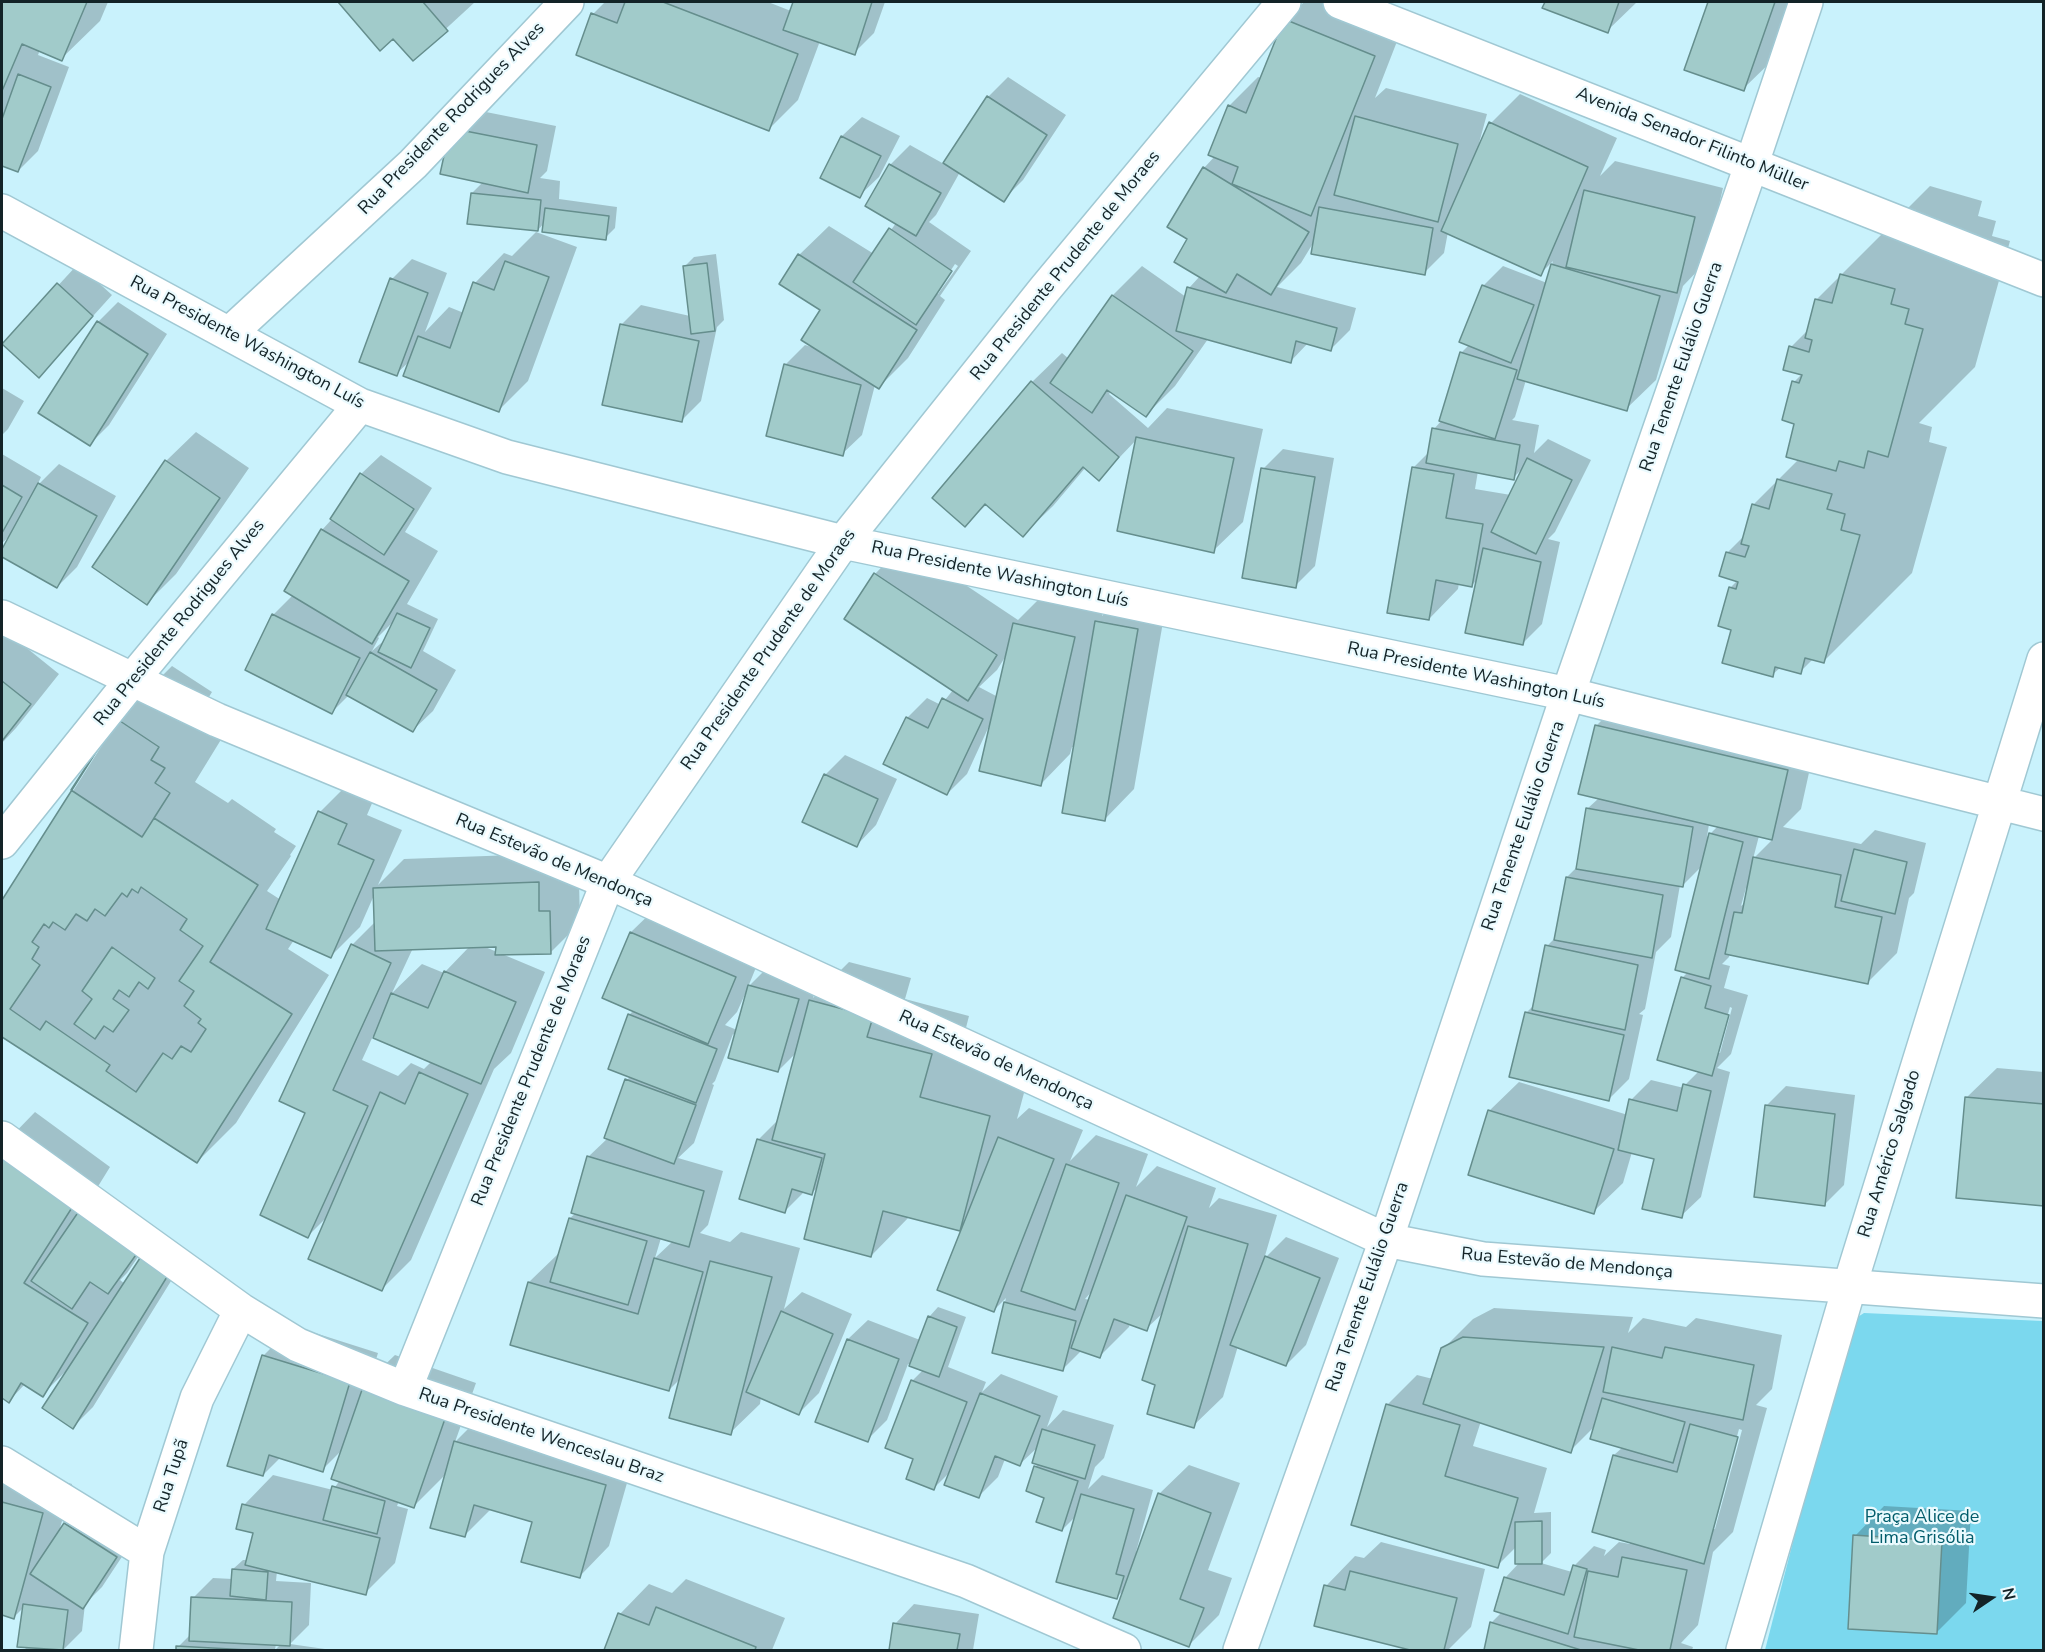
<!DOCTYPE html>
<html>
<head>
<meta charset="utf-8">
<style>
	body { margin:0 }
	#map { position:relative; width:2045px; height:1652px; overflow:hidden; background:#c9f2fc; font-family:"Nunito Sans",sans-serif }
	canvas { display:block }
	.frame { position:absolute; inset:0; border:3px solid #132327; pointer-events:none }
	.north { position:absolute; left:1961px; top:1568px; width:60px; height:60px; -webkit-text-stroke:4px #eafafe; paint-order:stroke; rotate:77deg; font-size:16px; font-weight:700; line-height:24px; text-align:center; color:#132327 }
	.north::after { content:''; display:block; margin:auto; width:21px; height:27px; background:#132327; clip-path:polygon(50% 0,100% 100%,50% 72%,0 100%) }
</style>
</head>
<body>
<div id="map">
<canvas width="2045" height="1652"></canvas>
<div class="frame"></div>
<div class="north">N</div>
</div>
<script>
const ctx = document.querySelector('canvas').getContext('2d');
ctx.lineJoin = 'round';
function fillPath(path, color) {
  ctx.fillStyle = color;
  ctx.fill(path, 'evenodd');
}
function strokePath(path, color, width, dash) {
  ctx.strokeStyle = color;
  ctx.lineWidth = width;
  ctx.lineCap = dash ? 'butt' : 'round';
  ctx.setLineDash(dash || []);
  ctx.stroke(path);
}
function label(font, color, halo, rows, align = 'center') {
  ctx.font = font + ' "Nunito Sans",sans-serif';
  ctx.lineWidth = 4.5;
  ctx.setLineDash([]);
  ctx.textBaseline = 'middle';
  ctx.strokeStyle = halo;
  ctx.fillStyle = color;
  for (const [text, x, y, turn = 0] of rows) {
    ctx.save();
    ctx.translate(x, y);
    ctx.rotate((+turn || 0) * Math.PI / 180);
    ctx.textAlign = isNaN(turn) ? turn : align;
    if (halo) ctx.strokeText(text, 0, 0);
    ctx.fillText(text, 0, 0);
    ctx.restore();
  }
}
fillPath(new Path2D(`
	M1864,1313L2043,1321V1650H1765L1850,1322Z`), '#7bd8ee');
fillPath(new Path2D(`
	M2,2H108L100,21L61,59L40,50L38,55L69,67L38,151L18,171L2,164V124L6,111L2,116Z
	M340,2H475L413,59L394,37L381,49Z
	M605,2H768L791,11L794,2H885L874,33L854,53L820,41L798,100L769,129L593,14Z
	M1304,2H1342L1403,26L1375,98L1386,88L1487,114L1478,147L1491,123L1520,94L1617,138L1600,176L1615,161L1723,188L1706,262L1683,286L1656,380L1626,409L1526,380L1515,417L1512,420L1539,425L1534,453L1548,439L1591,460L1555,532L1548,539L1560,542L1542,624L1522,644L1478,579L1472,585L1459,583L1458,589L1429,619L1389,612L1414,467L1429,452L1434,429L1442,420L1461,353L1469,345L1483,286L1503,266L1547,283L1553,261L1540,274L1448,232L1444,253L1424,273L1315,240L1301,263L1277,287L1356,308L1350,330L1330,350L1308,343L1290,362L1208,339L1175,386L1146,415L1111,391L1109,394L1148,428L1167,408L1263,429L1243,522L1213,551L1138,438L1099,479L1086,467L1053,506L1023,535L987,504L965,525L1032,382L1062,353L1069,359L1113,295L1142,266L1186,297L1189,288L1200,276L1189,239L1204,168L1215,156L1229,106L1258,77L1262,78L1286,20ZM1523,468L1511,495L1475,489L1478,471L1513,478Z
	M1546,2H1637L1607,31L1544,7Z
	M1709,2H1799L1782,51L1743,89L1686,69Z
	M1008,77L1066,115L1023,180L1003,200L960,172L936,215L929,222L971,251L940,296L945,300L908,358L878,388L875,385L862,435L842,454L785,365L805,345L815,348L822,310L799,255L829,226L874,254L896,223L867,206L891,164L910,145L944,164L988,97ZM955,264L958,266L938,294H935Z
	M471,109L556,126L547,171L540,178L560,181L559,199L617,207L615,228L605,238L545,222L538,230L472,193L483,182L451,128Z
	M862,117L900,136L879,177L859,196L822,177L842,136Z
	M1930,186L1982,201L1978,216L1996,221L1992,236L2010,241L1975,367L1919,423L1932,427L1929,442L1947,447L1912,573L1824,661L1814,658L1800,672L1781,667L1772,675L1733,629L1730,588L1738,580L1727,553L1745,535L1753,505L1799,459L1794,382L1802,374L1791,347L1809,329L1817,299Z
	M536,232L577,247L528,381L499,410L411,360L396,374L392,279L412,259L447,273L425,332L449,307L464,313L475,283L504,253L512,256Z
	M716,254L724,320L717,327L701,401L681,421L621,325L641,305L690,316L684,267L694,257Z
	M78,264L112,295L39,376L4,344Z
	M118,302L167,334L109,425L90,444L98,322Z
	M2,388L24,401L8,429L2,435Z
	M196,432L249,468L176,574L147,603L166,461Z
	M1283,449L1334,458L1315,566L1295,586L1263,469Z
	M2,454L41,477L37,486L59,464L116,496L77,567L57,587L2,555L10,536L2,543Z
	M381,455L432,488L405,532L438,551L407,604L438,619L423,651L456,670L433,711L413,730L349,695L332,712L247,669L273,615L293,595L322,530L332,519L361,474ZM395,620L387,638L372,651L379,638L378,637Z
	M904,544L1018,620L1044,594L1103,608L1102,616L1126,592L1167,599L1134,789L1105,819L1075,747H1072L1070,754L1041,784L990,724L967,774L947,794L907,718L927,698L941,705L953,690L875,574ZM1007,654L998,697L979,687L997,670Z
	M2,628L59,674L16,728L2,743Z
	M172,666L212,692L204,705L222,738L195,782L228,803L232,799L276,829L274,832L296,846L290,855L291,856L267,891L281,900L320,812L349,783L376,794L367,815L402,830L378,885L404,859L568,853L579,882L580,923L551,952L502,954L545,972L511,1053L494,1069L411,1260L382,1289L327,1217L308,1236L307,1113L352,945L376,921L375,893L360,927L330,957L294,940L288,949L329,975L236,1123L197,1162L2,1035V903L118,720ZM497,945V952L483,946ZM470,946L444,973L422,964L392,993L413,948ZM373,1036L432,1061L424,1069L411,1063L398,1076L362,1060Z
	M1626,696L1816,741L1801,809L1783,827L1861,844L1875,830L1926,843L1914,893L1909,898L1897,953L1868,982L1730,953L1729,957L1722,964L1730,966L1724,988L1748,995L1731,1054L1717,1068L1730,1072L1701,1197L1681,1216L1656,1158L1632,1152L1623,1183L1593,1212L1489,1111L1519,1082L1628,1115L1631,1100L1651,1080L1684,1088L1685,1085L1699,1071L1682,978L1688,972L1703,865L1683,885H1680L1671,937L1656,952L1645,1009L1639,1014L1643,1015L1629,1079L1609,1099L1526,1013L1534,1005L1547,946L1557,936L1567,877L1577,867L1587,809L1599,798L1596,726ZM1709,824L1718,826L1707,837ZM1759,836L1773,839L1753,859ZM1746,888L1748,889L1746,902L1741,906ZM1730,1007L1732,1008L1720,1053H1717Z
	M845,755L897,779L876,825L857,845L825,775Z
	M661,903L764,948L748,987L770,965L818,980L813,998L849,962L911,978L905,999L969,1016L958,1059L1028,1078L1017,1119L1029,1108L1083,1130L1070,1161L1096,1135L1148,1154L1136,1187L1157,1166L1216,1188L1209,1208L1219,1198L1277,1215L1264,1259L1286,1237L1339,1258L1306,1345L1286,1365L1238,1346L1223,1397L1193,1426L1157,1384L1165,1311L1146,1329L1130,1323L1129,1327L1099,1357L1082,1350L1062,1370L993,1352L1006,1298L993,1311L965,1224L959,1229L909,1217L871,1256L819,1186L811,1194L804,1192L785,1211L758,1140L778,1120L797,1052L778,1071L733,1034L715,1081L712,1084L714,1085L694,1143L678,1158L723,1171L708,1225L700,1233L730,1242L741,1232L800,1248L784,1309L802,1292L852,1314L819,1393L799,1413L761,1397L760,1404L730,1433L681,1378L669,1390L529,1282L559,1253H560L570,1218L576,1213L588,1157L608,1138L627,1080L631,1076L629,1015L634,1010L604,997L631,932ZM746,992L748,993L737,1030L725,1025L737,1012ZM661,1238L673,1241L655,1258ZM1093,1290L1090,1300L1085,1299Z
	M1997,1068L2044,1072V1205L1967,1097Z
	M1786,1086L1855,1095L1844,1185L1824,1205L1766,1106Z
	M35,1112L110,1167L89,1201L156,1231L127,1273L120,1280L125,1284L163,1236L189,1252L93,1407L73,1427L67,1370L42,1395L25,1384L9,1401L2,1396V1146Z
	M938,1307L966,1317L948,1367L986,1382L982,1392L1001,1374L1058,1396L1047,1427L1063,1410L1114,1425L1104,1458L1095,1467L1088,1489L1102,1475L1153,1490L1136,1552H1138L1159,1494L1189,1465L1240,1483L1208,1570L1232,1578L1219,1615L1189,1645L1125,1589L1117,1597L1077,1515L1062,1530L1035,1467L1039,1463V1446L1020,1464L1005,1459L998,1477L978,1497L951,1471L934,1488L915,1458L912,1381L923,1370L908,1364L887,1420L867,1440L817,1421L848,1339L868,1320L920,1340L929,1317Z
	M1494,1308L1633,1317L1628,1333L1643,1318L1686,1327L1696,1318L1782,1335L1772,1389L1756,1405L1767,1408L1733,1532L1713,1552L1698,1625L1681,1643L1693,1647L1692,1650H1486L1491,1623L1502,1612L1505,1578L1520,1562L1516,1547L1497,1566L1353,1524L1388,1404L1417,1375L1433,1379L1443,1349L1473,1319ZM1481,1421L1570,1451L1595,1426L1623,1447L1614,1455L1630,1544L1619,1542L1604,1556L1606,1550L1594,1546L1574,1566L1572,1572L1541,1563L1551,1553V1512L1534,1513L1547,1468L1473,1446ZM1739,1429L1742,1430L1715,1529H1712Z
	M293,1326L378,1353L370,1379L395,1355L476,1383L455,1442L485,1412L635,1455L609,1546L580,1576L534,1521L491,1509L464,1536L447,1473L414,1506L399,1501L397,1506L408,1509L395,1563L365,1593L277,1571L276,1581L311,1583L309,1625L290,1644L332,1650H177L178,1647L191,1634L193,1598L213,1578L233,1579V1569L243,1560H248L255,1532L244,1505L273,1475L333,1490L340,1480L342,1450L322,1470L281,1457L263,1475V1356ZM276,1644H281L275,1650Z
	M2,1464L72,1484L59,1532L85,1504L135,1537L102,1587L85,1604L82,1631L63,1650H64H24L28,1646L24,1607L14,1617L2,1614Z
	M1884,1506L1971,1511L1966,1603L1936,1633L1855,1536Z
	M1381,1542L1485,1569L1471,1627L1448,1650H1416L1316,1625L1326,1586L1355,1556L1364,1558Z
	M686,1579L785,1618L772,1650H606L620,1614L649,1584L672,1593Z
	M914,1604L979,1614L973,1650H890L895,1624Z`), '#0003');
const building = new Path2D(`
	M2,2H87L62,61L22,44L2,91Z
	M338,2H423L448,31L413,61L393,39L380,51Z
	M625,2H663L798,54L769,131L576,55L591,13L617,23Z
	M793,2H872L855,55L783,30Z
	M1545,2H1619L1608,33L1542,8Z
	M1708,2H1775L1744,91L1684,70Z
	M1284,19L1375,56L1311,216L1232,184L1238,167L1208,155L1228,105L1246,113Z
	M18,74L51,87L18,172L2,166V119Z
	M987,96L1047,135L1004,202L943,163Z
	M1355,116L1458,144L1438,222L1334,195Z
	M1489,122L1588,167L1541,276L1441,231Z
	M450,128L537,145L528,193L440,174Z
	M841,136L881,156L860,198L820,178Z
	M889,164L941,193L916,236L865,206Z
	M1203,167L1309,232L1271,295L1237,274L1226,293L1174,262L1187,239L1167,227Z
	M1584,190L1695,217L1677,293L1566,267Z
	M471,193L541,200L538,231L467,224Z
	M1319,207L1433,228L1425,275L1311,254Z
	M545,208L609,216L606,240L542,232Z
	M889,228L952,271L916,325L853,282Z
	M798,254L917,330L879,389L801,340L820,310L779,284Z
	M505,261L549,277L499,412L403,376L418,336L450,348L473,282L494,290Z
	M707,263L715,331L691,334L683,266Z
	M1551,264L1660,296L1627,411L1517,379Z
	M1840,274L1895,289L1891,304L1909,309L1905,324L1923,329L1888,457L1868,451L1864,468L1839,461L1836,471L1786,457L1794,424L1782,420L1792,381L1799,383L1802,375L1783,370L1789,346L1809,352L1812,340L1805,338L1815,299L1832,303Z
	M390,278L428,293L397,376L359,362Z
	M57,283L93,316L39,378L2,344Z
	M1482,285L1534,305L1511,363L1459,342Z
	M1187,287L1337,328L1331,351L1296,341L1291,363L1176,331Z
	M1112,295L1193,351L1146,417L1107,390L1092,413L1050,383Z
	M97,321L148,354L90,446L38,413Z
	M620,324L699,341L682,422L602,405Z
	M1460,352L1517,370L1495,439L1439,421Z
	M784,364L861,385L843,456L766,436Z
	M1031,381L1119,457L1099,481L1083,467L1023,537L985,504L965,527L932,498Z
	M1432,428L1520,445L1514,480L1426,463Z
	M1136,437L1234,458L1214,553L1117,531Z
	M1527,458L1572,480L1536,554L1491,532Z
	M165,460L220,498L147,605L92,567Z
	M1412,467L1454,474L1446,518L1483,524L1472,587L1436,580L1429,620L1387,613Z
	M1261,468L1315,477L1296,588L1242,578Z
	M360,473L414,509L384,555L330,519Z
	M1777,479L1832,494L1827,509L1845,514L1841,530L1860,535L1824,663L1805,658L1801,674L1775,667L1773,677L1722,663L1731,630L1718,626L1729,587L1736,589L1738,582L1719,576L1726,552L1745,557L1749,546L1741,544L1752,504L1769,509Z
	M38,483L97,516L57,588L2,557V549Z
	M2,485L22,497L2,533Z
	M321,529L409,581L372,644L284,591Z
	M1483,548L1541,562L1523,645L1465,633Z
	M874,573L997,655L968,701L844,619Z
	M397,613L430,628L411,668L378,652Z
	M272,614L360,658L332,714L245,670Z
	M1095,621L1138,629L1105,821L1062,813Z
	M1013,623L1075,637L1041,786L979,771Z
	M370,652L437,690L413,732L346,695Z
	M2,681L31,704L2,741Z
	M942,698L983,719L947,795L883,764L906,717L928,728Z
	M117,719L159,747L151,760L165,768L155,783L170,793L154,818L258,885L210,962L292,1014L197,1163L2,1037V900Z
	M117,719L159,747L151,760L165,768L155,783L170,793L142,837L71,790Z
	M1595,725L1788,770L1772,840L1578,794Z
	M824,774L878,799L857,847L802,822Z
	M1586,808L1693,827L1683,887L1576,869Z
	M318,811L347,824L338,844L374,860L331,958L266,929Z
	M1709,833L1743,842L1709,979L1675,970Z
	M1854,849L1907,862L1895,914L1841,901Z
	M1753,857L1841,875L1835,907L1882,917L1868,984L1725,954L1734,912L1742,913Z
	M1566,877L1663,895L1652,958L1554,940Z
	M539,882V911H550L551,954L495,955L496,947L375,951L373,888Z
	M141,887L187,919L180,930L203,946L179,981L194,991L184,1006L201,1019L198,1023L206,1029L191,1052L181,1046L172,1059L163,1053L136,1092L106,1071L110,1065L46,1021L40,1030L10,1009L40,965L32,959L39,947L32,942L44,924L49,928L53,922L65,930L76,914L87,921L95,909L105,916L122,893L127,897L132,889L138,893Z
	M630,932L736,977L708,1044L602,998Z
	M351,944L391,963L333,1090L368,1106L308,1238L260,1215L305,1113L279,1101Z
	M1545,945L1638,965L1625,1030L1532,1010Z
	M112,947L155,978L148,989L139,982L129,997L119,990L113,999L129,1010L113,1032L104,1026L95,1039L74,1024L92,999L82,991Z
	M444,971L516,1002L481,1084L373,1038L391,993L428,1008Z
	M1681,977L1711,986L1705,1008L1729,1015L1712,1076L1657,1060Z
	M748,985L799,999L778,1072L728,1058Z
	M809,1000L873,1017L867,1037L932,1054L920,1097L990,1116L960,1231L883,1211L871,1257L804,1239L825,1154L772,1140Z
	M1525,1012L1624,1035L1609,1101L1509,1077Z
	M628,1014L717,1049L696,1103L608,1069Z
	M419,1072L468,1094L382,1291L308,1259L380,1092L405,1104Z
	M625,1079L696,1105L674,1164L604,1138Z
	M1683,1084L1711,1091L1682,1218L1642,1209L1654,1159L1618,1150L1629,1099L1677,1111Z
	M1965,1097L2044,1104V1206L1956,1198Z
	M1765,1105L1835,1114L1825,1206L1754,1197Z
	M1488,1110L1614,1149L1594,1214L1468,1175Z
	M998,1137L1054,1159L994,1312L937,1290Z
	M757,1139L822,1158L812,1195L792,1189L785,1213L739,1199Z
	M2,1154L73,1206L24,1283L88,1323L43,1397L21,1383L9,1403L2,1398Z
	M587,1156L704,1191L689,1247L571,1213Z
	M1066,1164L1119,1183L1075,1310L1021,1291Z
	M1126,1195L1187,1217L1147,1331L1114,1319L1100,1358L1071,1348Z
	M79,1211L138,1252L108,1294L90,1282L72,1309L31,1281Z
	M569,1218L647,1241L628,1305L550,1282Z
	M1188,1226L1248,1244L1194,1428L1147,1414L1155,1385L1142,1380Z
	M142,1255L170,1272L73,1429L42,1408Z
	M1265,1256L1320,1278L1286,1366L1230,1345Z
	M654,1258L703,1272L669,1391L510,1345L528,1282L638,1314Z
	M710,1261L772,1277L731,1435L669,1418Z
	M1004,1302L1076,1321L1063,1371L992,1353Z
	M781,1311L833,1334L799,1415L746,1392Z
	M928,1316L957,1327L939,1377L909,1366Z
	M1463,1337L1604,1347L1571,1453L1423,1404L1441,1348Z
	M847,1339L899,1359L868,1442L815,1422Z
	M1612,1347L1662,1358L1665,1347L1754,1365L1743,1420L1603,1392Z
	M262,1355L350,1382L323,1472L269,1455L263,1476L227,1466Z
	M911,1380L967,1402L934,1490L906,1479L913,1459L885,1448Z
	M364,1384L447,1413L414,1508L331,1479Z
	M980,1393L1040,1416L1020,1466L995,1456L979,1498L944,1485Z
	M1602,1398L1685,1422L1673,1463L1590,1439Z
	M1386,1404L1460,1425L1445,1476L1518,1498L1498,1568L1351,1525Z
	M1690,1424L1738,1437L1704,1564L1592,1532L1613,1455L1677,1472Z
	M1042,1429L1095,1445L1085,1479L1032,1463Z
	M454,1441L606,1485L580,1578L521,1562L532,1522L474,1505L465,1537L430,1528Z
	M1034,1466L1078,1481L1062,1531L1036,1522L1044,1498L1026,1491Z
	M332,1486L385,1501L377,1534L323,1520Z
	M1158,1493L1211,1513L1180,1599L1204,1608L1189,1647L1113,1618Z
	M1081,1494L1134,1509L1116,1574L1124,1576L1117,1599L1056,1582Z
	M2,1502L43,1513L14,1619L2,1615Z
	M242,1504L380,1538L366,1595L245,1565L253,1533L236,1529Z
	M1542,1521V1564H1515V1522Z
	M64,1523L117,1557L83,1609L30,1574Z
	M1853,1535L1942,1541L1937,1634L1848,1629Z
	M1622,1557L1687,1570L1670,1650H1639L1574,1637L1588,1571L1618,1577Z
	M1573,1565L1587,1569L1568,1634L1494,1611L1504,1577L1564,1595Z
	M232,1569L268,1572L266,1600L230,1596Z
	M1350,1571L1457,1598L1444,1650H1410L1314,1626L1324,1585L1345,1590Z
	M191,1597L292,1602L290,1646L189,1641Z
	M23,1604L68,1610L63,1650L17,1647Z
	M656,1607L756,1647L755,1650H604L618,1613L649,1625Z
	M1490,1622L1581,1650H1484Z
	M893,1623L960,1634L957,1650H889Z
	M176,1646L249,1650H176Z`);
fillPath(building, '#a1cbca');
strokePath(building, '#658e8d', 1.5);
const minor = new Path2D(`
	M1752,163L1806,2
	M2,211L360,405L507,457L843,542L1568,694L2044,814
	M229,334L413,164L567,2
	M2,842L132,680L360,405
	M2,1138L241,1310L298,1345L405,1389L966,1581L1124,1650
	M405,1389L608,882L843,542L1045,289L1284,2
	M2,1463L147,1552
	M136,1650L147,1552L197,1398L241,1310
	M1743,1650L1849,1288L2044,659`);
const tertiary = new Path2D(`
	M1340,2L2044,280
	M2,617L217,720L608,882L1386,1240L1483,1259L2044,1301
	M1240,1650L1386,1240L1568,694L1752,163`);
strokePath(minor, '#a0c8d3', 36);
strokePath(tertiary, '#a0c8d3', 36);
strokePath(minor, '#fff', 33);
strokePath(tertiary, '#fff', 33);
label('18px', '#132327', '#eafafe', [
	["Rua Presidente Rodrigues Alves",452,119,-46],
	["Avenida Senador Filinto Müller",1692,140,22],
	["Rua Presidente Prudente de Moraes",1066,266,-51],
	["Rua Presidente Washington Luís",247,343,28],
	["Rua Tenente Eulálio Guerra",1682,367,-71],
	["Rua Presidente Washington Luís",1000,575,12],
	["Rua Presidente Rodrigues Alves",180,623,-51],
	["Rua Presidente Prudente de Moraes",769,650,-55],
	["Rua Presidente Washington Luís",1476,676,12],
	["Rua Tenente Eulálio Guerra",1524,826,-71],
	["Rua Estevão de Mendonça",554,861,23],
	["Rua Estevão de Mendonça",996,1061,25],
	["Rua Presidente Prudente de Moraes",532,1071,-68],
	["Rua Américo Salgado",1890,1154,-73],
	["Rua Estevão de Mendonça",1567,1264,5],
	["Rua Tenente Eulálio Guerra",1368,1287,-71],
	["Rua Presidente Wenceslau Braz",541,1436,19],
	["Rua Tupã",172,1476,-72]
]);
label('18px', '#015c6b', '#eafafe', [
	["Praça Alice de",1922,1518],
	["Lima Grisólia",1922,1539]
]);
</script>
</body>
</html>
